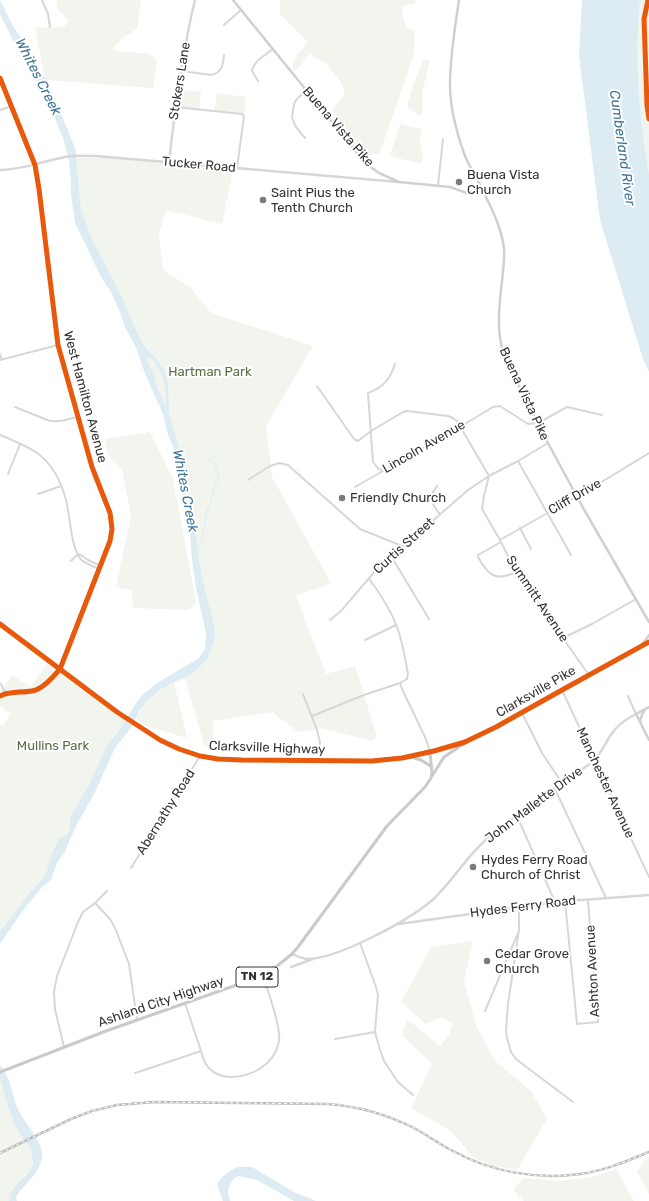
<!DOCTYPE html>
<html>
<head>
<meta charset="utf-8">
<style>
	body { margin:0 }
	canvas { display:block; background:#fff }
</style>
</head>
<body>
<canvas width="649" height="1201"></canvas>
<script>
const ctx = document.querySelector('canvas').getContext('2d');
ctx.lineJoin = 'round';
function fillPath(path, color) {
  ctx.fillStyle = color;
  ctx.fill(path, 'evenodd');
}
function strokePath(path, color, width, dash) {
  ctx.strokeStyle = color;
  ctx.lineWidth = width;
  ctx.lineCap = dash ? 'butt' : 'round';
  ctx.setLineDash(dash || []);
  ctx.stroke(path);
}
function label(font, color, halo, rows, align = 'center') {
  ctx.font = font + ' Rubik,sans-serif';
  ctx.lineWidth = 4;
  ctx.setLineDash([]);
  ctx.textBaseline = 'middle';
  ctx.strokeStyle = halo;
  ctx.fillStyle = color;
  for (const [text, x, y, turn = 0] of rows) {
    ctx.save();
    ctx.translate(x, y);
    ctx.rotate((+turn || 0) * Math.PI / 180);
    ctx.textAlign = isNaN(turn) ? turn : align;
    if (halo) ctx.strokeText(text, 0, 0);
    ctx.fillText(text, 0, 0);
    ctx.restore();
  }
}
fillPath(new Path2D(`
	M57,0H141L137,29L122,38L113,48L116,51L150,54L157,61L153,88L47,80L44,75L35,27L53,28L65,26L69,21L57,8Z
	M280,0H415V4L404,5L402,11L406,27L415,30L414,54L379,155L373,153L364,161L327,116L344,95C347,85 330,69 324,61L315,59L310,53L297,70L293,71C291,59 301,50 308,42L280,14Z
	M640,0H649V174C639,116 634,58 640,0Z
	M424,59L430,61L422,93V115L419,116L407,106L415,80Z
	M178,89L201,92L199,110L175,107Z
	M217,93L246,97L244,116L242,114L214,111Z
	M400,124L421,129L420,142L423,154L421,164L390,156Z
	M77,158H112L233,169L222,224L166,210L159,233L163,270L190,287L211,313L313,346L266,426L272,477L331,583L296,596L326,674L355,666L377,737L372,741L321,728L298,732L272,712L213,721V747L204,745L185,678L193,673L208,659L214,641L202,578L194,522L188,492L184,461L182,452L98,260L79,207Z
	M150,432L173,479L196,602L189,610L133,608L132,590L116,587L131,516L122,469L108,455L105,439Z
	M48,663L128,720L46,878L0,937V724L3,726L11,714L0,706V692L12,675L31,687Z
	M174,682L187,738L146,726L136,719C143,702 158,690 174,682Z
	M473,941L464,981L477,1028L496,1062L531,1091L547,1119L517,1170L493,1166L474,1158L451,1131L411,1108L432,1064L402,1035L407,1019L440,1046L449,1035L453,1023L440,1017L426,1024L401,1002L431,947Z
	M0,1079L11,1113L18,1130L26,1142L30,1145L33,1162L30,1170L24,1176L9,1199V1201H0Z
	M649,1157V1194L637,1172L646,1158Z
	M616,1169L634,1201H524L513,1190L523,1178L560,1181L593,1177Z`), '#f1f5ed');
fillPath(new Path2D(`
	M0,0L13,26L21,38L28,55L47,80L67,128L76,151L80,203L82,212L90,235L123,300L138,335L146,348L155,357L163,369L168,382L169,415L184,461L188,492L194,522L202,578L212,617L215,634L214,641L208,659L193,673L185,678L174,682L160,690L148,700L139,711L133,725L115,748L95,792L77,824L65,851L57,863L51,880L43,886L21,913L0,944V932L31,891L39,884L47,871L52,854L59,839L67,835L70,829V818L82,797L88,787L107,746L119,731L136,703L142,695L157,683L199,658L205,649L206,633L196,588L192,560L190,535L184,506L180,479L179,467L176,454L168,435L163,414L145,374L137,350L125,327L120,312L112,294L101,277L75,223L71,194V183L69,161L63,138L48,101L17,48L0,14ZM148,358H151L153,360C163,374 169,389 165,406L164,405L163,399L155,382L153,372L147,360Z
	M582,0H640C634,58 639,116 649,174V372L643,359L600,220L579,56Z
	M0,1065C10,1075 12,1094 17,1107C22,1120 42,1141 42,1154C43,1169 28,1182 19,1192L16,1197L17,1201H9C11,1182 32,1176 33,1162C33,1159 30,1146 28,1144C24,1139 20,1135 17,1129C11,1115 5,1100 2,1084L0,1079Z
	M238,1167H252L294,1192L316,1201H294L257,1180L239,1176L234,1178L230,1184L228,1192L230,1201H223L217,1184C222,1176 230,1170 238,1167Z`), '#ddebf3');
strokePath(new Path2D(`
	M197,550L201,544L207,511L211,502L215,485L219,475L215,464L207,458`), '#ddebf3', 1);
strokePath(new Path2D(`
	M42,0L48,14L50,27
	M224,25L241,10
	M181,71L212,75C222,72 223,65 224,55
	M258,81L252,71C254,61 265,55 273,49
	M175,107L242,114L244,116L237,168
	M0,110L12,106
	M305,138L296,127L292,118L294,104L297,99L306,90
	M438,185L443,139
	M0,354L2,360
	M0,360L58,345
	M317,386L354,439L358,441L371,431L403,412L407,411L448,416L453,418L457,421L489,476L484,496L482,509L500,540L516,572L589,675
	M15,407L50,421H61L77,417
	M0,435C14,441 29,446 41,456C56,469 65,490 68,510C71,526 71,542 79,557C82,563 93,566 99,569
	M518,461L571,555
	M382,471L377,467L373,462L368,393C384,387 390,379 395,364
	M8,474L20,444
	M248,480L270,466L279,463L288,465L360,529L402,546
	M437,486C428,497 431,504 440,514
	M355,487L460,427L493,407L500,406L528,424L538,423L567,407L602,415
	M38,494L61,486
	M520,528L531,549
	M500,540L595,486L649,453
	M501,542L478,555V557C488,575 495,582 516,572
	M78,554L81,555L88,560L101,566
	M391,556L429,619
	M71,561L78,554
	M369,579C382,596 396,619 401,640C404,651 406,663 408,674L407,679L400,683L402,689L425,737L430,751
	M330,620L341,611L376,570L468,490L489,476L518,461L548,443
	M563,638L592,624L636,599
	M365,640L396,625
	M0,683L2,686L4,691L8,692
	M562,690L649,877
	M303,694L317,730L320,742L319,761
	M0,696C10,691 21,693 32,691C43,689 53,677 60,669
	M628,696L636,714
	M522,713L542,753L562,783
	M312,716L364,695L400,683
	M555,789L606,898
	M517,816L555,902
	M131,868L200,756
	M565,901L577,1024L598,1022L588,900
	M95,903L110,919L115,928L129,964L137,1020
	M519,906V930L508,1004L506,1031L507,1038L511,1052L516,1059L525,1066L573,1102
	M360,943L376,987L378,995L375,1032L380,1050L384,1061L398,1082L413,1095
	M185,1004C190,1017 194,1031 199,1044C201,1051 203,1061 208,1067C220,1082 246,1078 261,1068C270,1062 277,1052 279,1041C281,1029 271,1000 267,988C259,981 254,991 248,981
	M485,1011L518,933
	M335,1039L375,1032
	M64,1047L55,1009L54,992L57,976L78,922L83,912L95,903L107,891
	M135,1073L201,1051`), '#d7d7d7', 2);
strokePath(new Path2D(`
	M0,78L35,165L39,189L58,345L92,467L110,513L112,529L110,541L60,669
	M169,162C175,108 182,53 195,0
	M0,170C22,170 43,161 65,157C75,155 86,156 96,156L399,182
	M399,924L555,902L649,895
	M292,954C296,956 302,958 306,959C336,960 407,921 430,902C452,883 466,856 489,837C522,810 558,788 592,762C601,755 604,745 610,736C616,726 626,719 636,714
	M291,967L313,959`), '#d7d7d7', 2.5);
strokePath(new Path2D(`
	M233,0L358,154L372,168L379,173L399,182L450,187L467,193H471L483,190
	M459,0C455,28 450,56 450,85C450,108 457,134 465,156C469,165 474,174 479,183C489,203 501,225 504,248C505,258 503,270 502,281C499,308 496,330 504,356L548,443L582,506L649,622
	M639,647L645,641L649,635
	M649,707L636,714L649,740
	M640,721L642,715L645,709`), '#d0d0d0', 2.5);
strokePath(new Path2D(`
	M0,624L117,712L160,740L179,749L200,756L218,759L242,760L372,761L402,758L434,751L465,742L496,727L562,690L649,642
	M411,757L421,760L432,767
	M432,776L444,757L465,743
	M0,1072L106,1031L248,981L277,966L292,954L298,947L387,826L425,787L431,778L432,773L430,753`), '#cacaca', 3);
const rail = new Path2D(`
	M0,1153L71,1119L92,1111L117,1105L154,1102L327,1104C357,1106 386,1114 414,1128C427,1135 439,1144 453,1151C491,1172 537,1180 580,1174C604,1171 627,1161 649,1152`);
strokePath(rail, '#bebebe', 2.5);
strokePath(rail, '#fff', 1, [3]);
strokePath(new Path2D(`
	M648,0L644,19L647,105L649,119
	M0,78L35,165L39,189L58,345L92,467L110,513L112,529L110,541L60,669C53,677 43,689 32,691C21,693 10,691 0,696
	M0,624L117,712L160,740L179,749L200,756L218,759L242,760L372,761L402,758L434,751L465,742L496,727L562,690L649,642`), '#e8590c', 5);
for (const [x, y, r, color] of [
	[459,182,4,"#7a7a7a"],
	[263,200,4,"#7a7a7a"],
	[342,498,4,"#7a7a7a"],
	[473,867,4,"#7a7a7a"],
	[487,961,4,"#7a7a7a"]
]) {
  const dot = new Path2D();
  dot.arc(x, y, r, 0, 2 * Math.PI);
  ctx.fillStyle = color;
  ctx.fill(dot);
  strokePath(dot, '#fff', 1.5);
}
for (const [x, y, w] of [
	[257,977,42]
]) {
  const box = new Path2D();
  box.roundRect(x - w / 2, y - 10, w, 20, 3);
  ctx.fillStyle = '#fff';
  ctx.fill(box);
  strokePath(box, '#333', 1);
}
label('bold 12px', '#333', null, [
	["TN 12",257,977]
]);
label('13px', '#333', '#fff', [
	["Stokers Lane",180,81,-81],
	["Buena Vista Pike",338,127,49],
	["Tucker Road",199,165,5],
	["Buena Vista Pike",524,394,65],
	["West Hamilton Avenue",85,397,75],
	["Lincoln Avenue",424,447,-30],
	["Cliff Drive",575,497,-30],
	["Curtis Street",404,546,-42],
	["Summitt Avenue",537,599,56],
	["Clarksville Pike",536,692,-30],
	["Clarksville Highway",267,748,2],
	["Manchester Avenue",605,783,65],
	["John Mallette Drive",534,805,-37],
	["Abernathy Road",166,812,-58],
	["Hydes Ferry Road",523,907,-7],
	["Ashton Avenue",593,971,-93],
	["Ashland City Highway",161,1002,-19]
]);
label('13px', '#333', '#fff', [
	["Buena Vista",467,175],
	["Church",467,190],
	["Saint Pius the",271,193],
	["Tenth Church",271,208],
	["Friendly Church",350,498],
	["Hydes Ferry Road",481,860],
	["Church of Christ",481,875],
	["Cedar Grove",495,954],
	["Church",495,969]
], 'left');
label('13px', '#56703f', '#fff', [
	["Hartman Park",210,372],
	["Mullins Park",53,746]
]);
label('italic 14px', '#3f7597', '#fff', [
	["Whites Creek",38,77,63],
	["Cumberland River",622,148,82],
	["Whites Creek",185,491,79]
]);
</script>
</body>
</html>
